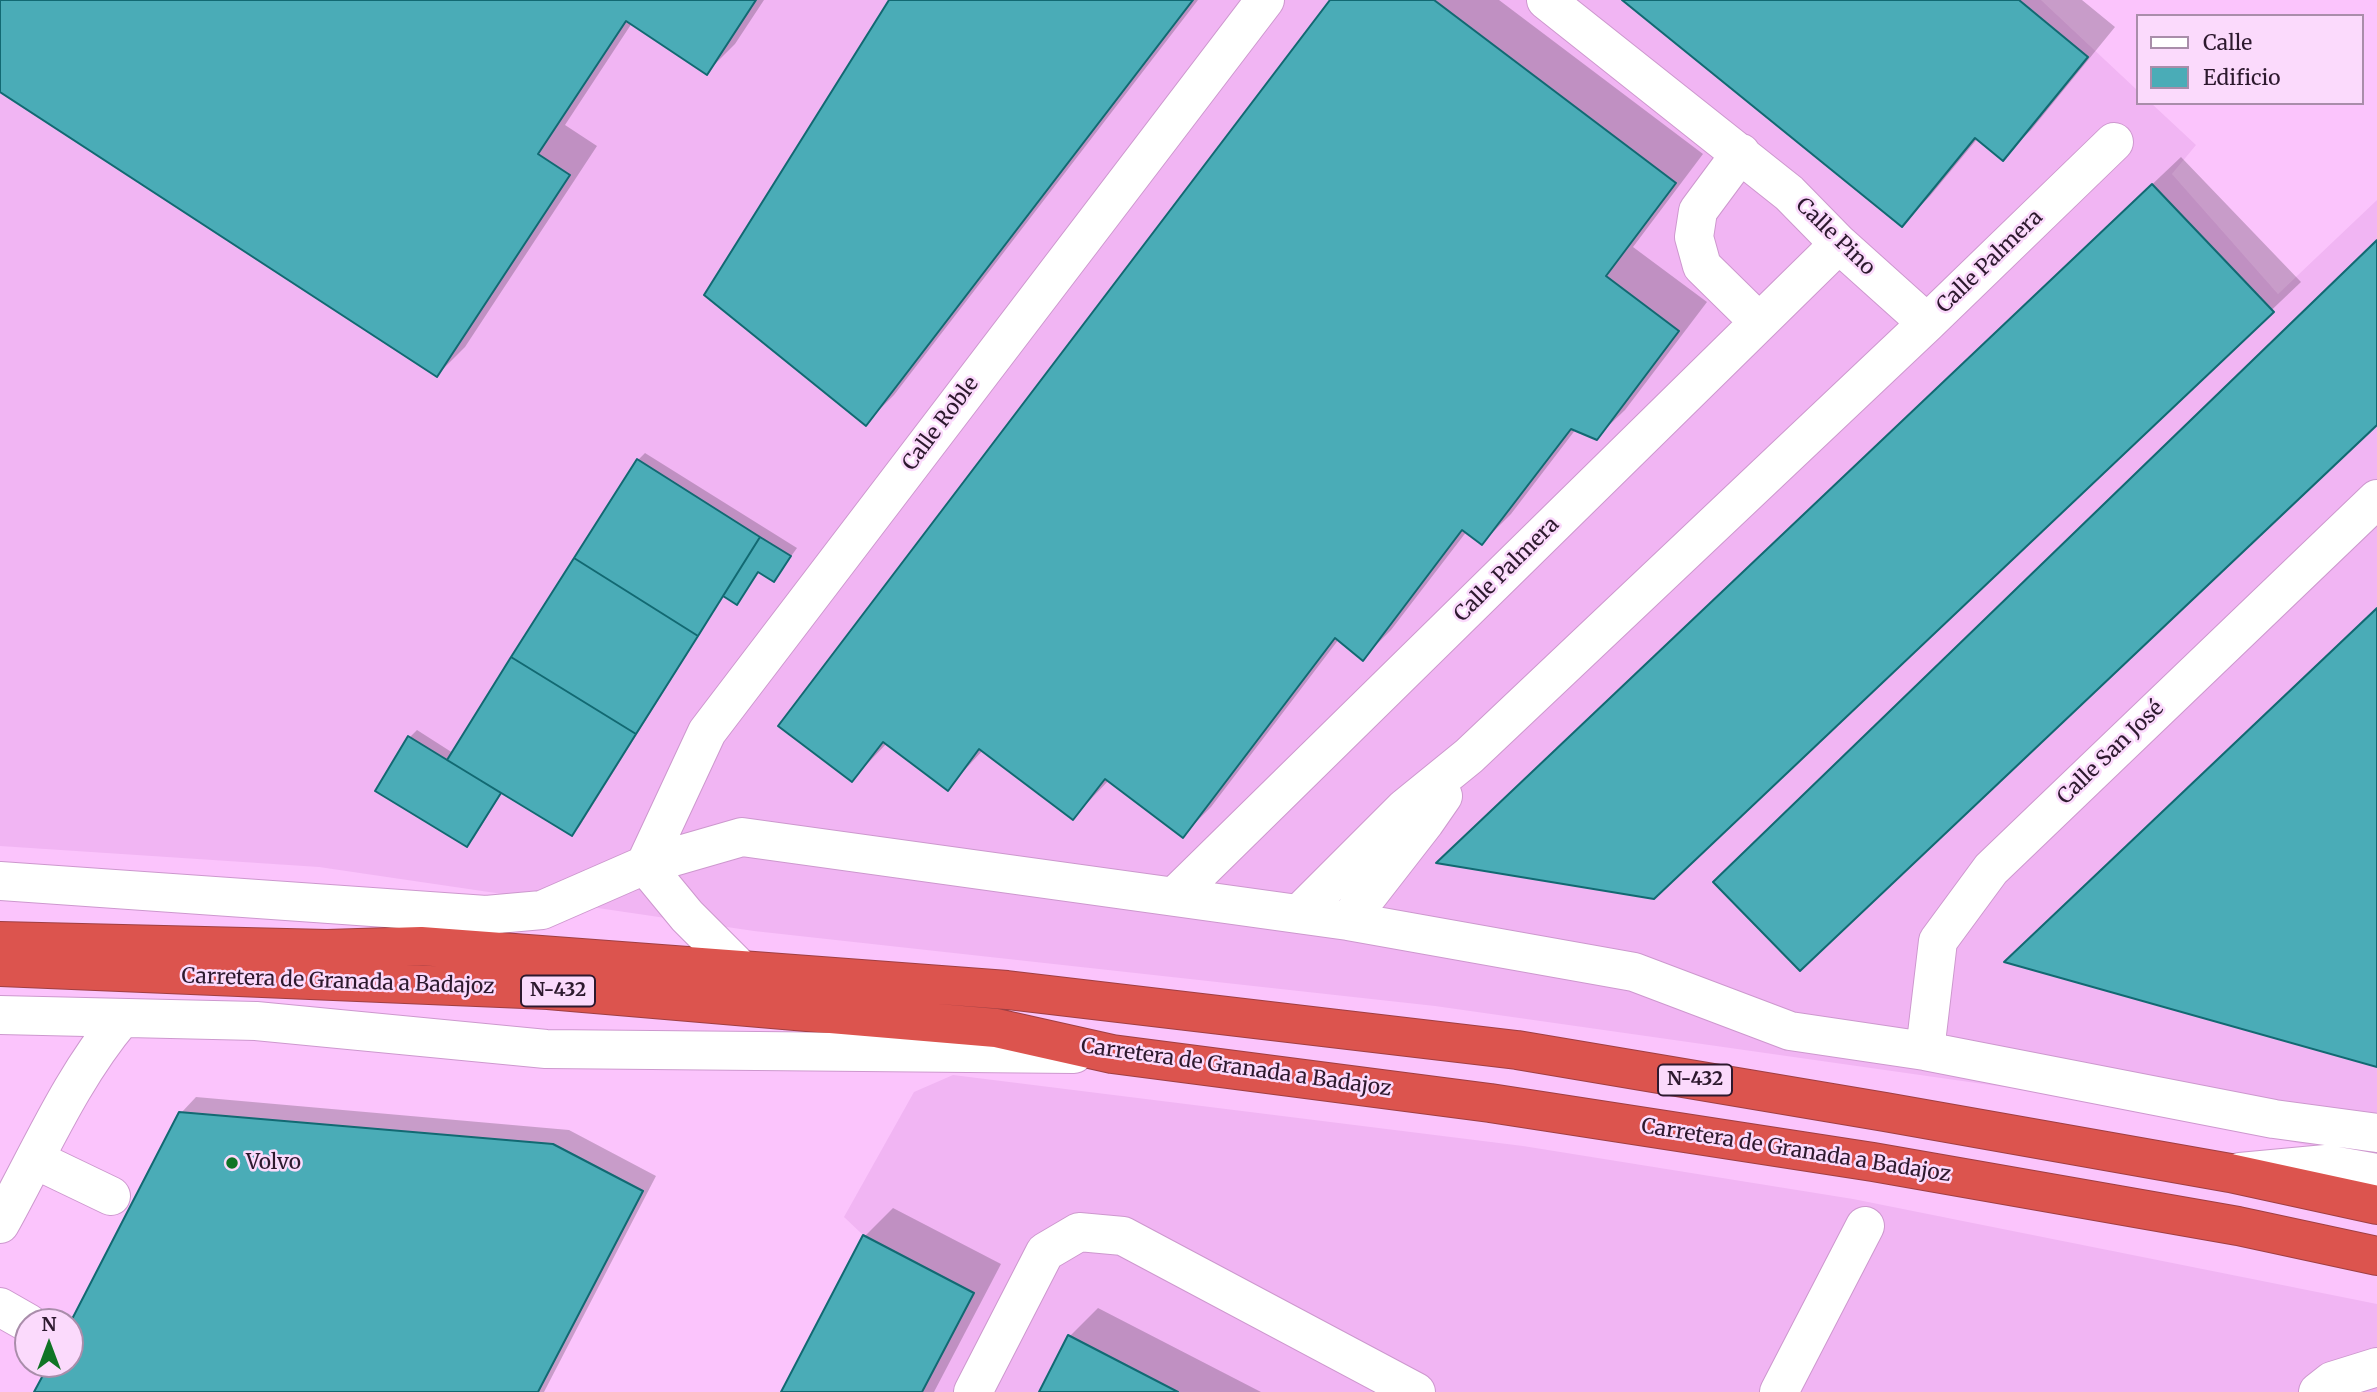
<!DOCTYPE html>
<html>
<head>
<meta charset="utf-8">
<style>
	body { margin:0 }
	#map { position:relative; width:2377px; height:1392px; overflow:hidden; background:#fbc4fc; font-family:Merriweather,serif }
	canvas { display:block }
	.legend { position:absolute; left:2136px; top:14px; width:228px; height:91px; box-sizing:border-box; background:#fbdafc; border:2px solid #a98daa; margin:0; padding:9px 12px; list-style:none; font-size:21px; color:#2d192e }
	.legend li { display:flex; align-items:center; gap:14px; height:35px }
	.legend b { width:35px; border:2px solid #a98daa }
	.north { position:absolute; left:14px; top:1308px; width:70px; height:70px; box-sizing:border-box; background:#fbdafc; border:2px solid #a98daa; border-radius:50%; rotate:0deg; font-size:19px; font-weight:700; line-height:28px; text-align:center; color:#2d192e }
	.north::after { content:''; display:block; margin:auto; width:24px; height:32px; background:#107425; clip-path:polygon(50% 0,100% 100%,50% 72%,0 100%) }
</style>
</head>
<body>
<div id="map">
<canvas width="2377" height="1392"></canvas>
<ul class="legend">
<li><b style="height:9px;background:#fff"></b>Calle</li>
<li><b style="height:19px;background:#4aacb7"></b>Edificio</li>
</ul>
<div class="north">N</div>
</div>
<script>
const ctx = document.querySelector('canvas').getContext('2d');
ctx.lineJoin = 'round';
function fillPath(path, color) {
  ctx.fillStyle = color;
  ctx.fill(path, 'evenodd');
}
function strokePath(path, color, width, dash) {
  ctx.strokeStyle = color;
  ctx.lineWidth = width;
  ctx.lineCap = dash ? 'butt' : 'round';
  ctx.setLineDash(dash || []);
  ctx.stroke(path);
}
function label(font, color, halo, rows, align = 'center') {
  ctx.font = font + ' Merriweather,serif';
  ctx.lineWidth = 5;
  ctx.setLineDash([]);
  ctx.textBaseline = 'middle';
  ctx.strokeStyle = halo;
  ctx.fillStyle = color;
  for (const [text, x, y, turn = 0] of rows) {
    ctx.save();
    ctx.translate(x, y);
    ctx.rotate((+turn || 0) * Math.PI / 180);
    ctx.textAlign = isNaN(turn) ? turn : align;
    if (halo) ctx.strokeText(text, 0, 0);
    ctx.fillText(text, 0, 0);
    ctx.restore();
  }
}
fillPath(new Path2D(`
	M0,0H2041L2137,90V103H2151L2196,145L2172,174L2278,294L2377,200V1161L2124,1104L1435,1006L754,931L319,867L0,846Z
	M953,1075L1523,1146L1853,1199L2377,1304V1392H781L863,1235L844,1217L914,1092Z`), '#f1b5f3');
fillPath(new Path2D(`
	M0,0H764L735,44L707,72L632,23L565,125L597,146L465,347L437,375L0,90Z
	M891,0H1198L894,395L866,423Z
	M1332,0H1499L1703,154L1633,247L1707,302L1625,410L1596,438L1576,429L1511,514L1482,543L1467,531L1391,630L1363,658L1339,639L1211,807L1183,835L1109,780L1073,818L983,750L948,788L887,743L852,780Z
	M1624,0H2082L2115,27L2031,130L2002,158L1978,138L1930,196L1901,225Z
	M2181,157L2301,282L1654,898L1467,834Z
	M645,453L797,548L774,580L759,571L736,603L724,595L579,827L572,834L502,792L474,838L467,845L410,737L417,730L453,753L638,460Z
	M196,1097L569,1130L656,1176L544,1392H36L50,1364H70V1326L181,1113Z
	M893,1208L1001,1264L934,1392H783L865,1236Z
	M1098,1308L1261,1392H1041L1070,1336Z`), '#0003');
const building = new Path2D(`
	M0,0H756L707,75L626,21L538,154L570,175L437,377L0,92Z
	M889,0H1193L866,426L704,295Z
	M1330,0H1434L1676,183L1606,276L1679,331L1597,440L1571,429L1482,545L1462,530L1363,661L1335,638L1183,838L1105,779L1073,820L979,749L948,791L883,742L852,782L778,726Z
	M1622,0H2019L2088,57L2003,161L1975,138L1902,227Z
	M2152,184L2274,312L1654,899L1436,863Z
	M2377,240V425L1800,971L1713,882Z
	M637,459L760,537L698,636L574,558Z
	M760,537L791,556L774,582L758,572L737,605L723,596Z
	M574,558L698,636L636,734L511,657Z
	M2377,608V1067L2004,962Z
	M511,657L636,734L572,836L447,760Z
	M408,736L501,793L467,847L375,791Z
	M179,1112L553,1144L643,1191L538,1392H34L49,1364H70V1323Z
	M863,1235L974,1293L922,1392H781Z
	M1068,1335L1178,1392H1039Z`);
fillPath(building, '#4aacb7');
strokePath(building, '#126972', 2);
const minor = new Path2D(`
	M1546,0L1789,193L1839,244L1927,323
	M1741,153L1698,211L1694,237L1702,266L1759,322
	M645,865L707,732L1265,0
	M645,865L687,916L740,969
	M0,881L486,915L542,910L645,865L742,837L1348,921L1634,972L1790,1031L1925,1051L2274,1119L2377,1133
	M1176,895L1839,244
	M1299,914L1405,808L1469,756L1927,323L2114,142
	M1348,921L1425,822L1443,796
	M0,1015L256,1021L546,1049L1074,1054
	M1925,1051L1938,941L1991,869L2377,499
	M36,1160L111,1196
	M2240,1172L2326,1164L2377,1173
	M0,1224C38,1156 71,1078 122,1018
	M0,1307L28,1323
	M973,1392L1045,1252L1079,1232L1123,1236L1416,1392
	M1779,1392L1865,1226
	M2318,1392L2332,1381L2377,1367`);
const highway = new Path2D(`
	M0,941L327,949L421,946L1007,990L1517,1050L1885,1112L2230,1173L2377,1205
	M0,967L548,990L996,1028L1112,1054L1490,1103L1873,1162L2238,1226L2377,1256`);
strokePath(minor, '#cd98ce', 40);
strokePath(highway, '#9f3f43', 40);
strokePath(minor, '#fff', 38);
strokePath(highway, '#dc544e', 38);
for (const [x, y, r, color] of [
	[232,1163,7,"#107425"]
]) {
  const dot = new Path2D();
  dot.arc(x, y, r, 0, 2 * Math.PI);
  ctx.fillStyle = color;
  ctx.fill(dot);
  strokePath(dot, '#fbdafc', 2.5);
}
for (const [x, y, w] of [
	[558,991,74],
	[1695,1080,74]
]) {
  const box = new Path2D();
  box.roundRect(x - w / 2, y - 15.5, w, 31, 5);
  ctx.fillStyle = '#fbdafc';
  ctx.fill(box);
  strokePath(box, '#2d192e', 2);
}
label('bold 19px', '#2d192e', null, [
	["N-432",558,991],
	["N-432",1695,1080]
]);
label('21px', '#2d192e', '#fbdafc', [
	["Calle Pino",1835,237,44],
	["Calle Palmera",1990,262,-44],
	["Calle Roble",941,424,-53],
	["Calle Palmera",1507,570,-45],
	["Calle San José",2111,753,-44],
	["Carretera de Granada a Badajoz",338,982,2],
	["Carretera de Granada a Badajoz",1236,1068,8],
	["Carretera de Granada a Badajoz",1796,1151,9]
]);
label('21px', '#2d192e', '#fbdafc', [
	["Volvo",246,1163]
], 'left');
</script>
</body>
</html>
